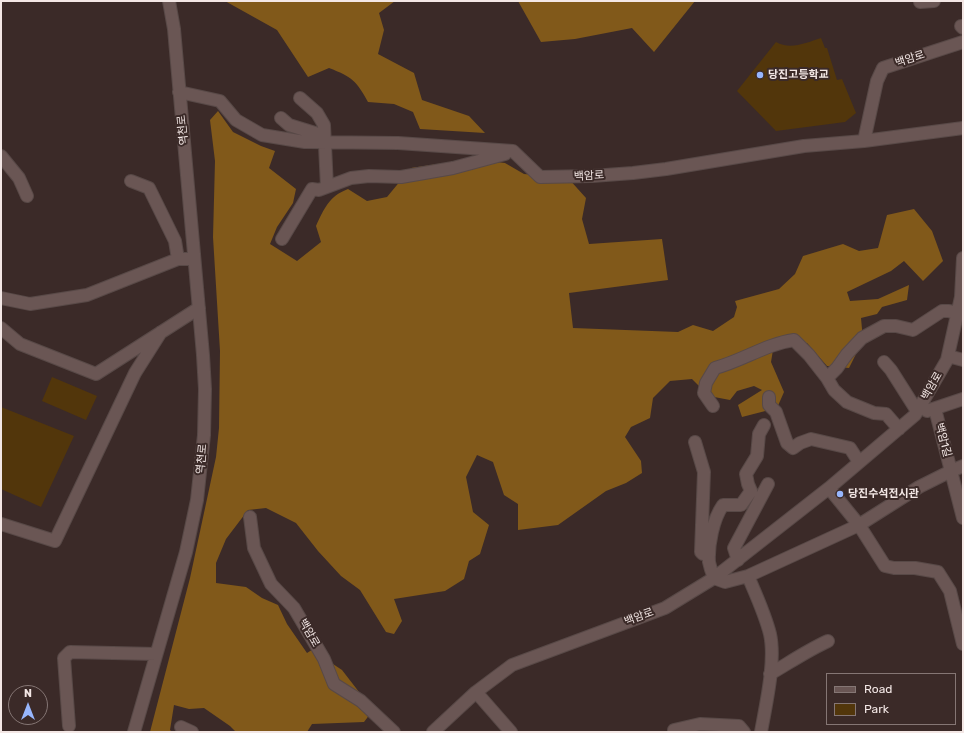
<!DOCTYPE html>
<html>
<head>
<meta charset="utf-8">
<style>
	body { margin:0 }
	#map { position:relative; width:964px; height:733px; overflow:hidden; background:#3b2a28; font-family:Rubik,sans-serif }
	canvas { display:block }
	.frame { position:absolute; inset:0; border:2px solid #f3e7e5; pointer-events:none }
	.legend { position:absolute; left:826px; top:673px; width:130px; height:52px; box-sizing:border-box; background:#3b2a28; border:1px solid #857674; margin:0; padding:5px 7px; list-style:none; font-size:12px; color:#f3e7e5 }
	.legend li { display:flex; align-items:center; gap:8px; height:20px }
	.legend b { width:20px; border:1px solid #857674 }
	.north { position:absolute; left:8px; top:685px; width:40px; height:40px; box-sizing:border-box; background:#3b2a28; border:1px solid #857674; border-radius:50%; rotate:0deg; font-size:11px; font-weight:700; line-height:16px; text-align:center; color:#f3e7e5 }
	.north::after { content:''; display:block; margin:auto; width:14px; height:18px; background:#97b6fd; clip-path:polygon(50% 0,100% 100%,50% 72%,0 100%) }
</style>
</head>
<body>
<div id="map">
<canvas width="964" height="733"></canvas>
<div class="frame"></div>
<ul class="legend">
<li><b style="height:5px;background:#6a5654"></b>Road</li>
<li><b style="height:11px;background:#52360b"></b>Park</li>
</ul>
<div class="north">N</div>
</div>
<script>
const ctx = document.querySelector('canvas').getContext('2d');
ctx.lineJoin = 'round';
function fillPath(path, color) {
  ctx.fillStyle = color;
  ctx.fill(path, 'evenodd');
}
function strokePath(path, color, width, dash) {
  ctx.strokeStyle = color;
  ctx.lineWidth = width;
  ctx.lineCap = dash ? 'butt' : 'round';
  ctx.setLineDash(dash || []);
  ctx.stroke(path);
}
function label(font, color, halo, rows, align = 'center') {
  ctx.font = font + ' Rubik,"Noto Sans KR",sans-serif';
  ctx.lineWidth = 4;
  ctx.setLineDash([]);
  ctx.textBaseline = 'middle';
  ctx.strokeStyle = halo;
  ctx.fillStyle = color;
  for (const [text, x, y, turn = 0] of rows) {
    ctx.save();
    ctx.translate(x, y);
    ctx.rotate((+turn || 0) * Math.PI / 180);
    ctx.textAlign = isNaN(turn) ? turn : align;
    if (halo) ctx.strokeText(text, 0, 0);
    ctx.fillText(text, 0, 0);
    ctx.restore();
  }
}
fillPath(new Path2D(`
	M821,38L825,48H827L837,80L842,79L856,113L845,122L776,131L737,91L776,42C790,50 806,43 821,38Z
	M52,377L97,396L86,420L42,401Z
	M1,407L74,436L41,507L1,489Z`), '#52360b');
fillPath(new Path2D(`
	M225,1H395L379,13L384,30L378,54L414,73L422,100L469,116L485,133L420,129L413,112L394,104L368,102C356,80 352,77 329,68L308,77L277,30Z
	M518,1H695L654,52L632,28L575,39L541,42Z
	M218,111L233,132L261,146L275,151L269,168L296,189L293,203L277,227L270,244L297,261L321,242L316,226C324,209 329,196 348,189L367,201L387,197L411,168L471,159L505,163L524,174L568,178L586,198L582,219L589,244L662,239L668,280L569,293L573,328L678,332L693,325L713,331L734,317L737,307L735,301L779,289L795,274L803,256L843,244L859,251L878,248L887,215L914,209L932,231L943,261L923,281L904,261L891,271L847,292L850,301L878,299L909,285L907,300L882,307L877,314L861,318L863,340L849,368L827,366L807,343L774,344L771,362L784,392L777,408L742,417L738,405L762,390L754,386L737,391L730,400L709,396L692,379L670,381L653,398L650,418L631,427L625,437L641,461L642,473L626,483L606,491L558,525L518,530V504L504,495L493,462L477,455L466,477L473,512L489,525L480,554L469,561L464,579L445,591L394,599L402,621L394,634L386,632L360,590L341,576L318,551L296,523L266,508L248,510L226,539L216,563V583L246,587L262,598L278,605L287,624L307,653L318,646L330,662L342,670L373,710L364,722L312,724L307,732H236L230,726L204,708L189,709L174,705L170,730L172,732H150L190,578L216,457L219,428L220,351L213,237L215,161L210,120Z`), '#81591a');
const minor = new Path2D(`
	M920,2L934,1
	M963,26H961L963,28
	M179,92L220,101L236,120L262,135L305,142L398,143L513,151
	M281,118L289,125L315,133L325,142
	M864,141L877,81L883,68L963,42
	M513,151L540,177L592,176L633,173L666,169L804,146L864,141L963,128
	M1,156L19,178L27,196
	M131,181L149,188L175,241L178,259
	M327,187L351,178L369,176L401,177L453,168L505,154
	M282,239L312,189L319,190L327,187L324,125L317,113L300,98
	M1,298L30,304L87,295L178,259H194
	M1,328L20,344L96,374L199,308
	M948,356L963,360
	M884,362L891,370L917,411
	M827,378L837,368L847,354L862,338L884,326H896L913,330L942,311H949L958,314
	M769,397V405L776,412L787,443L793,448L800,443L811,439L850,448L859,462
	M713,406L704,393L706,383L715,368C742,361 766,344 794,340L809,355L827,378L834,390L847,402L874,413L886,414L899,429
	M927,411L963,399
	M764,425L759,434L757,456L746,474L748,484L751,491L741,505H723C713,519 708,545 709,562C710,567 712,573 714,578L725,582L748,576L859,525L919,487L951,471L935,409
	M695,442L704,472L701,552L703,554
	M963,466L951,471L963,518
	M829,488L859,525L885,566L894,568H915L938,572L950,591L963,644
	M250,517L254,548L271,584L294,608L324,659L334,684L361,701L394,732
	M1,524L55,541L135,373L161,332
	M738,560L734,548L768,484
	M748,576C756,595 765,614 770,634C776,661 766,704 761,732
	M770,674C789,663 808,650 828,641
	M476,692L511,732
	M69,726L64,658L70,652L156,654
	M181,727L192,732
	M674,730L700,724L739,726L744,732
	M134,732L186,552L197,500L204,435L205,389L203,355L174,29L169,1
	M433,732L476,692L512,665L665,608L714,578L829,488L915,415L947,360L961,297L963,258`);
strokePath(minor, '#584947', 14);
strokePath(minor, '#6a5654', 12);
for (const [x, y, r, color] of [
	[760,75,4,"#97b6fd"],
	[840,494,4,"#97b6fd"]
]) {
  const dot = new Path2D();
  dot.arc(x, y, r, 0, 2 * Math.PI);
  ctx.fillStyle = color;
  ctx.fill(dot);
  strokePath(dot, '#3b2a28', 1.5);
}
label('11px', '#f3e7e5', '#3b2a28', [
	["백암로",910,59,-18],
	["역천로",183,130,-96],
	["백암로",589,176,-3],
	["백암로",932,386,-60],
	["백암1길",943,440,75],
	["역천로",202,459,-85],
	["백암로",639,617,-20],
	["백암로",309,633,60]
]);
label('bold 11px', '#f3e7e5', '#3b2a28', [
	["당진고등학교",768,75],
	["당진수석전시관",848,494]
], 'left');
</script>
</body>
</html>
